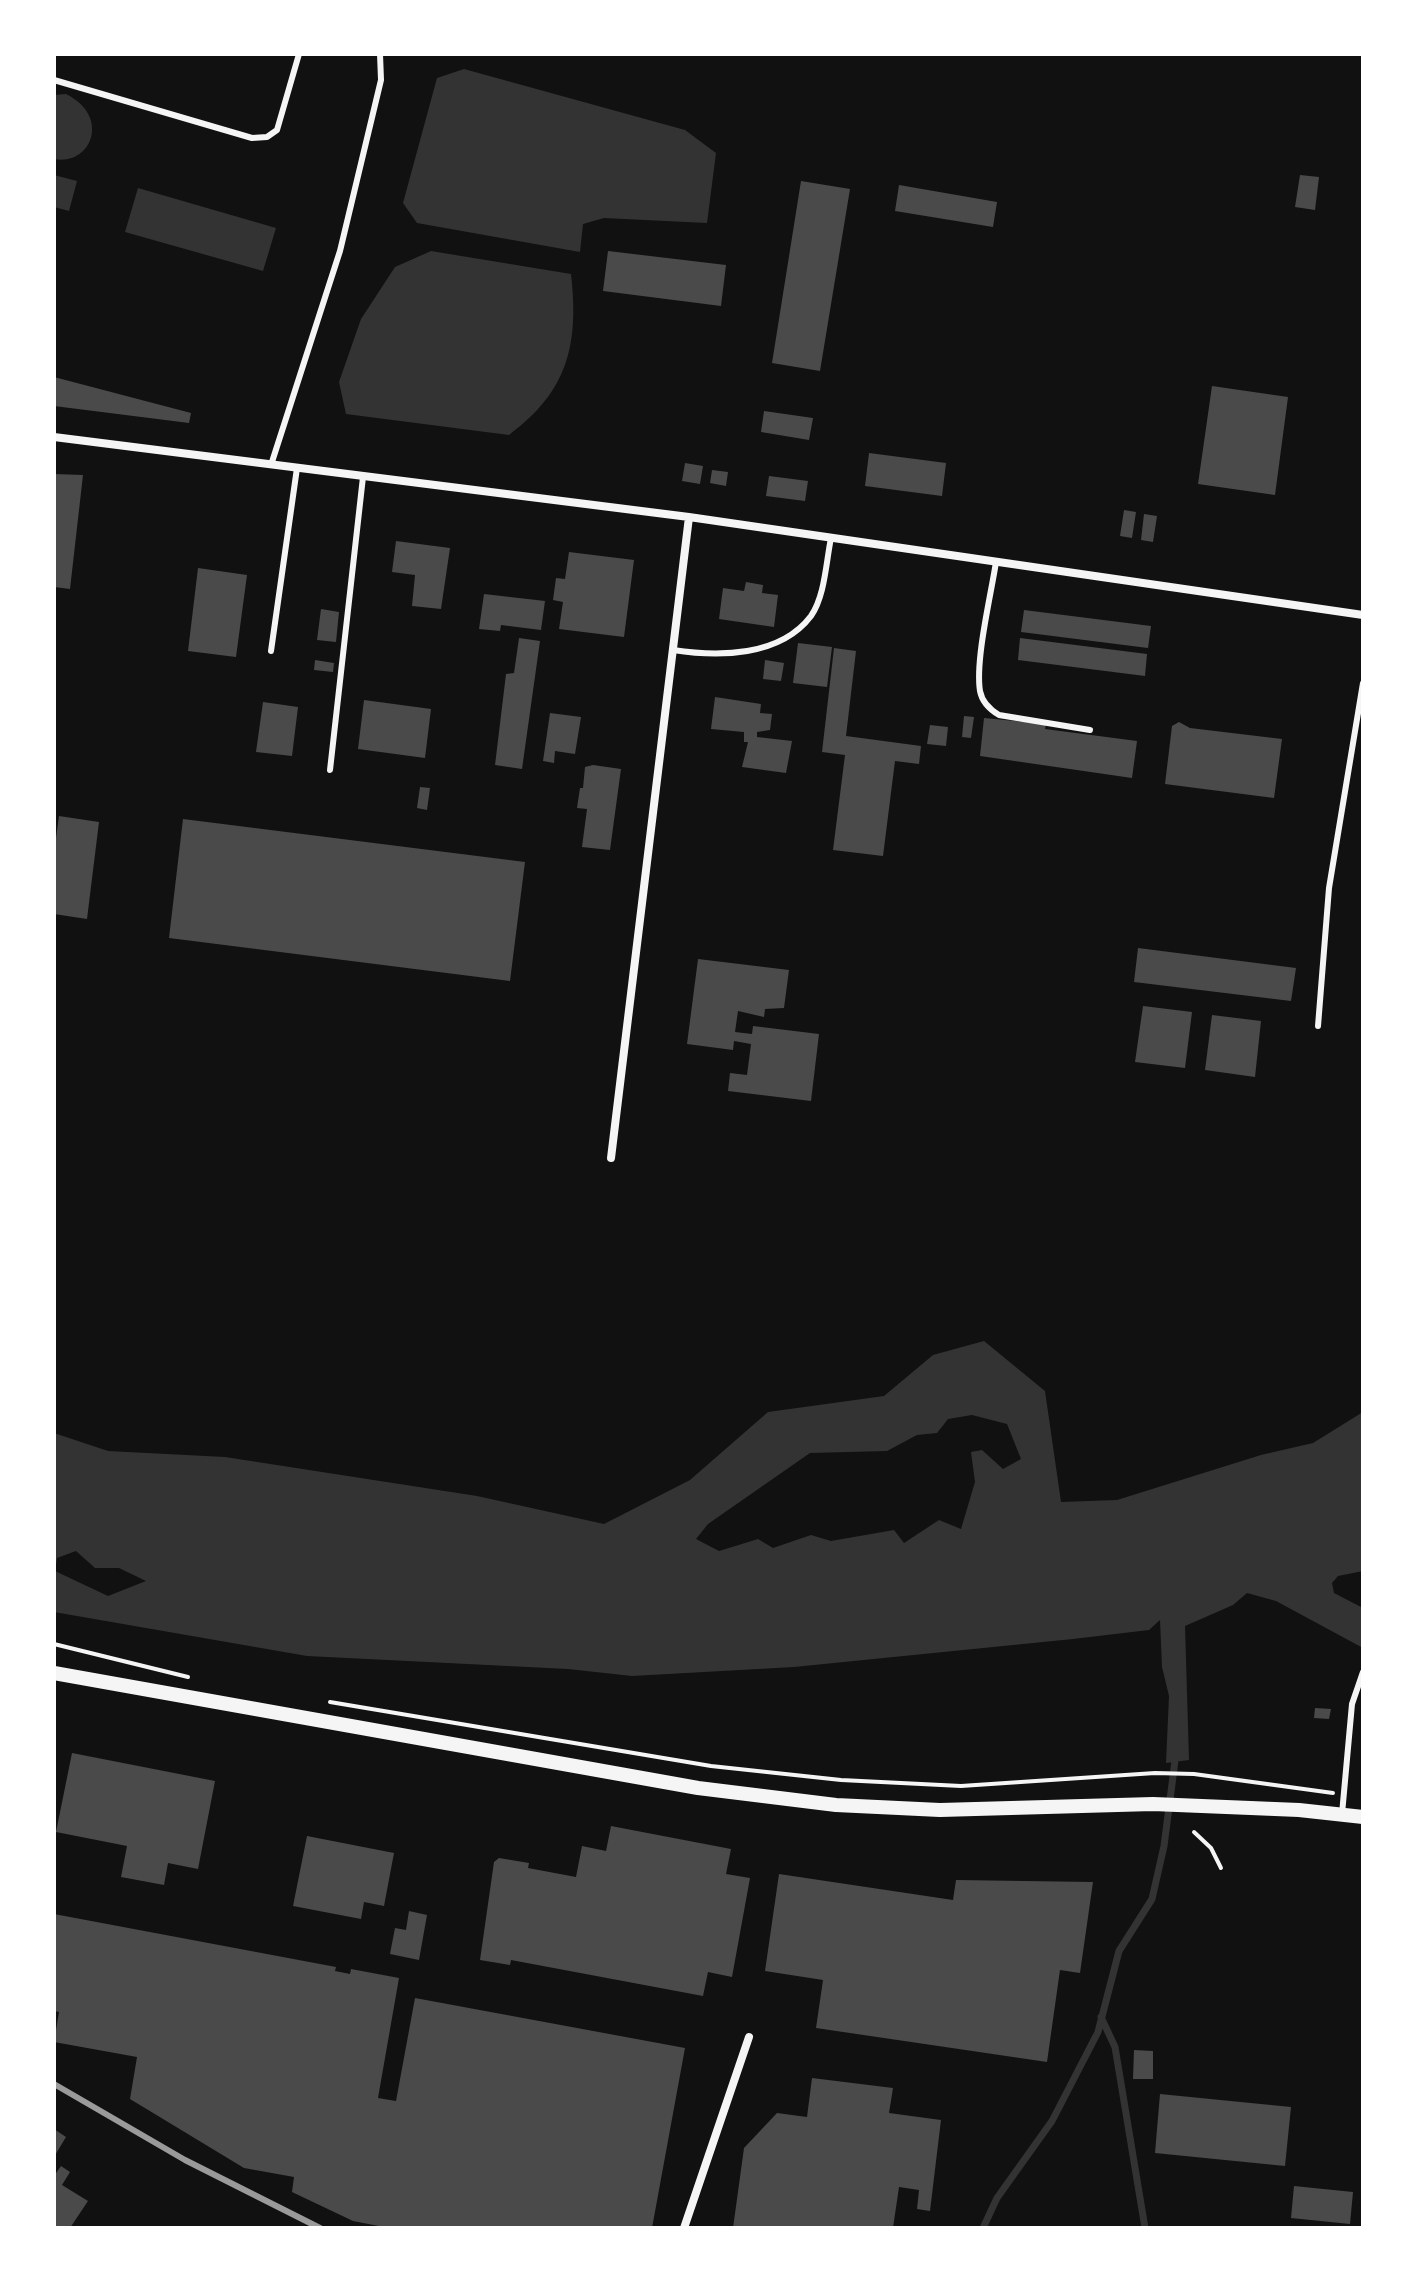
<!DOCTYPE html>
<html>
<head>
<meta charset="utf-8">
<style>
	body { margin:0 }
	#map { position:relative; width:1417px; height:2282px; overflow:hidden; background:#111; font-family:"Crimson Pro",serif }
	canvas { display:block }
	.frame { position:absolute; inset:0; border:56px solid #fff; pointer-events:none }
</style>
</head>
<body>
<div id="map">
<canvas width="1417" height="2282"></canvas>
<div class="frame"></div>
</div>
<script>
const ctx = document.querySelector('canvas').getContext('2d');
ctx.lineJoin = 'round';
function fillPath(path, color) {
  ctx.fillStyle = color;
  ctx.fill(path, 'evenodd');
}
function strokePath(path, color, width, dash) {
  ctx.strokeStyle = color;
  ctx.lineWidth = width;
  ctx.lineCap = dash ? 'butt' : 'round';
  ctx.setLineDash(dash || []);
  ctx.stroke(path);
}
fillPath(new Path2D(`
	M464,69L685,130L716,153L707,223L604,218L583,224L580,252L417,223L403,203L437,78Z
	M66,94C111,116 92,166 54,159V95Z
	M54,175L77,181L69,211L54,207Z
	M138,188L276,228L263,271L125,232Z
	M431,251L571,274C579,345 568,391 509,435L346,414L339,382L361,319L395,267Z
	M984,1341L1045,1391L1061,1502L1117,1500L1261,1455L1313,1443L1363,1412V1571L1338,1576L1332,1583L1334,1593L1363,1608V1648L1276,1601L1247,1593L1233,1605L1185,1626L1189,1760L1166,1763L1169,1696L1162,1667L1160,1620L1149,1630L1073,1639L794,1667L632,1676L568,1669L307,1656L54,1612V1433L108,1451L225,1457L477,1496L604,1524L690,1480L768,1412L884,1396L933,1355ZM972,1415L1007,1424L1021,1459L1003,1469L982,1450L971,1452L975,1482L961,1529L939,1520L904,1543L894,1530L831,1541L811,1535L773,1548L758,1539L719,1551L696,1539L708,1524L810,1453L887,1451L917,1435L937,1433L948,1419ZM76,1551L95,1568H119L146,1581L108,1596L55,1571L57,1558Z`), '#333');
strokePath(new Path2D(`
	M1101,2017L1115,2047L1145,2228
	M983,2228L997,2198L1052,2121L1098,2032L1119,1951L1152,1899L1164,1846L1176,1753`), '#333', 7);
fillPath(new Path2D(`
	M1300,175L1319,177L1315,210L1295,207Z
	M801,181L850,189L820,371L772,363Z
	M899,185L997,202L993,227L895,211Z
	M608,251L726,265L721,306L603,291Z
	M54,377L191,413L189,423L54,406Z
	M1212,386L1288,397L1275,495L1198,484Z
	M764,411L813,418L809,440L761,432Z
	M869,453L946,463L942,496L865,486Z
	M685,463L703,466L700,484L682,481Z
	M712,470L728,472L726,486L710,483Z
	M54,474L83,475L70,589L54,587Z
	M769,476L808,481L805,501L766,496Z
	M1124,510L1136,512L1132,538L1120,536Z
	M1144,514L1157,516L1153,542L1141,540Z
	M396,541L450,548L441,609L412,606L415,575L392,572Z
	M569,552L634,560L624,637L559,629L563,602L553,600L556,578L565,579Z
	M198,568L247,575L236,657L188,651Z
	M746,582L763,585L762,593L778,595L774,627L719,619L723,588L744,591Z
	M484,594L545,601L541,630L501,625L500,631L479,629Z
	M321,609L339,612L336,642L317,640Z
	M1024,610L1151,626L1148,648L1021,632Z
	M519,638L540,641L522,769L495,765L506,674L514,673Z
	M1020,638L1147,654L1145,676L1018,660Z
	M798,643L832,647L827,687L793,683Z
	M834,648L856,651L846,736L921,746L919,764L895,761L883,856L833,850L845,755L822,752Z
	M315,660L334,663L333,672L314,670Z
	M765,660L784,663L781,681L763,679Z
	M715,697L761,704L760,713L772,714L770,730L757,732V737L792,741L786,773L742,767L748,742H744V732L711,729Z
	M364,700L431,709L425,758L358,749Z
	M263,702L298,707L292,756L256,752Z
	M550,713L581,717L575,754L555,751L554,763L543,761Z
	M964,716L974,717L971,738L962,737Z
	M984,718L1046,724L1045,729L1137,741L1132,778L980,756Z
	M1179,722L1190,728L1282,739L1274,798L1165,784L1172,726Z
	M930,725L948,727L946,746L927,744Z
	M593,765L621,769L610,850L582,847L587,809L577,808L580,788H583L585,767Z
	M420,787L430,788L427,810L417,808Z
	M59,816L99,822L87,919L54,914V853Z
	M183,819L525,862L510,981L169,938Z
	M1138,948L1296,968L1291,1001L1134,982Z
	M698,959L789,970L784,1008L765,1009L764,1017L738,1011L735,1032L752,1034L753,1026L819,1034L811,1101L728,1091L730,1073L747,1075L751,1044L734,1041L733,1050L687,1044Z
	M1143,1006L1192,1012L1185,1068L1135,1062Z
	M1212,1015L1261,1021L1255,1077L1205,1070Z
	M1315,1708L1331,1709L1329,1719L1314,1718Z
	M72,1753L215,1781L198,1869L168,1863L164,1885L121,1877L127,1846L56,1832Z
	M611,1826L731,1849L726,1874L750,1878L732,1977L708,1972L703,1996L511,1960L510,1965L480,1960L494,1862L499,1858L529,1863L528,1868L576,1877L582,1846L606,1851Z
	M307,1836L394,1853L384,1906L364,1902L361,1919L293,1906Z
	M779,1874L953,1900L956,1880L1093,1882L1080,1973L1060,1970L1047,2062L816,2028L823,1980L765,1971Z
	M409,1911L427,1915L419,1960L390,1954L395,1928L406,1930Z
	M54,1914L336,1967L335,1971L350,1974L351,1969L399,1978L378,2098L396,2101L415,1998L685,2048L652,2228H389L353,2221L292,2192L294,2177L244,2168L130,2099L137,2057L54,2042L59,2012L54,2011Z
	M1134,2050L1153,2051V2079H1133Z
	M812,2078L893,2088L889,2113L941,2120L930,2211L917,2209L919,2190L899,2187L893,2228H733L744,2148L777,2113L807,2117Z
	M1160,2094L1291,2107L1285,2166L1155,2153Z
	M54,2129L66,2137L54,2157Z
	M61,2166L70,2172L62,2185L88,2201L70,2228H54V2176Z
	M1294,2186L1353,2192L1350,2224L1291,2218Z`), '#4a4a4a');
strokePath(new Path2D(`
	M54,1644L188,1677
	M330,1702L711,1766L841,1780L961,1786L1155,1773L1194,1774L1333,1793
	M1194,1832L1211,1848L1221,1868`), '#f5f5f5', 4);
strokePath(new Path2D(`
	M54,80L252,138L267,137L277,130L299,54
	M271,465L340,251L381,80L380,54
	M996,562C991,595 975,660 980,691C982,702 989,709 999,715L1090,730
	M673,650C718,657 780,657 811,616C825,596 826,562 831,538
	M271,651L297,468
	M330,770L363,477
	M1318,1026L1329,888L1363,683
	M1342,1814L1352,1704L1363,1672`), '#f5f5f5', 6);
strokePath(new Path2D(`
	M54,437L689,517L1363,615
	M611,1158L689,517
	M684,2228L749,2037`), '#f5f5f5', 8);
strokePath(new Path2D(`
	M54,1673L698,1788L836,1805L940,1810L1153,1804L1299,1810L1363,1817`), '#f5f5f5', 14);
strokePath(new Path2D(`
	M54,2084L185,2160L320,2228`), '#9a9a9a', 6);
</script>
</body>
</html>
